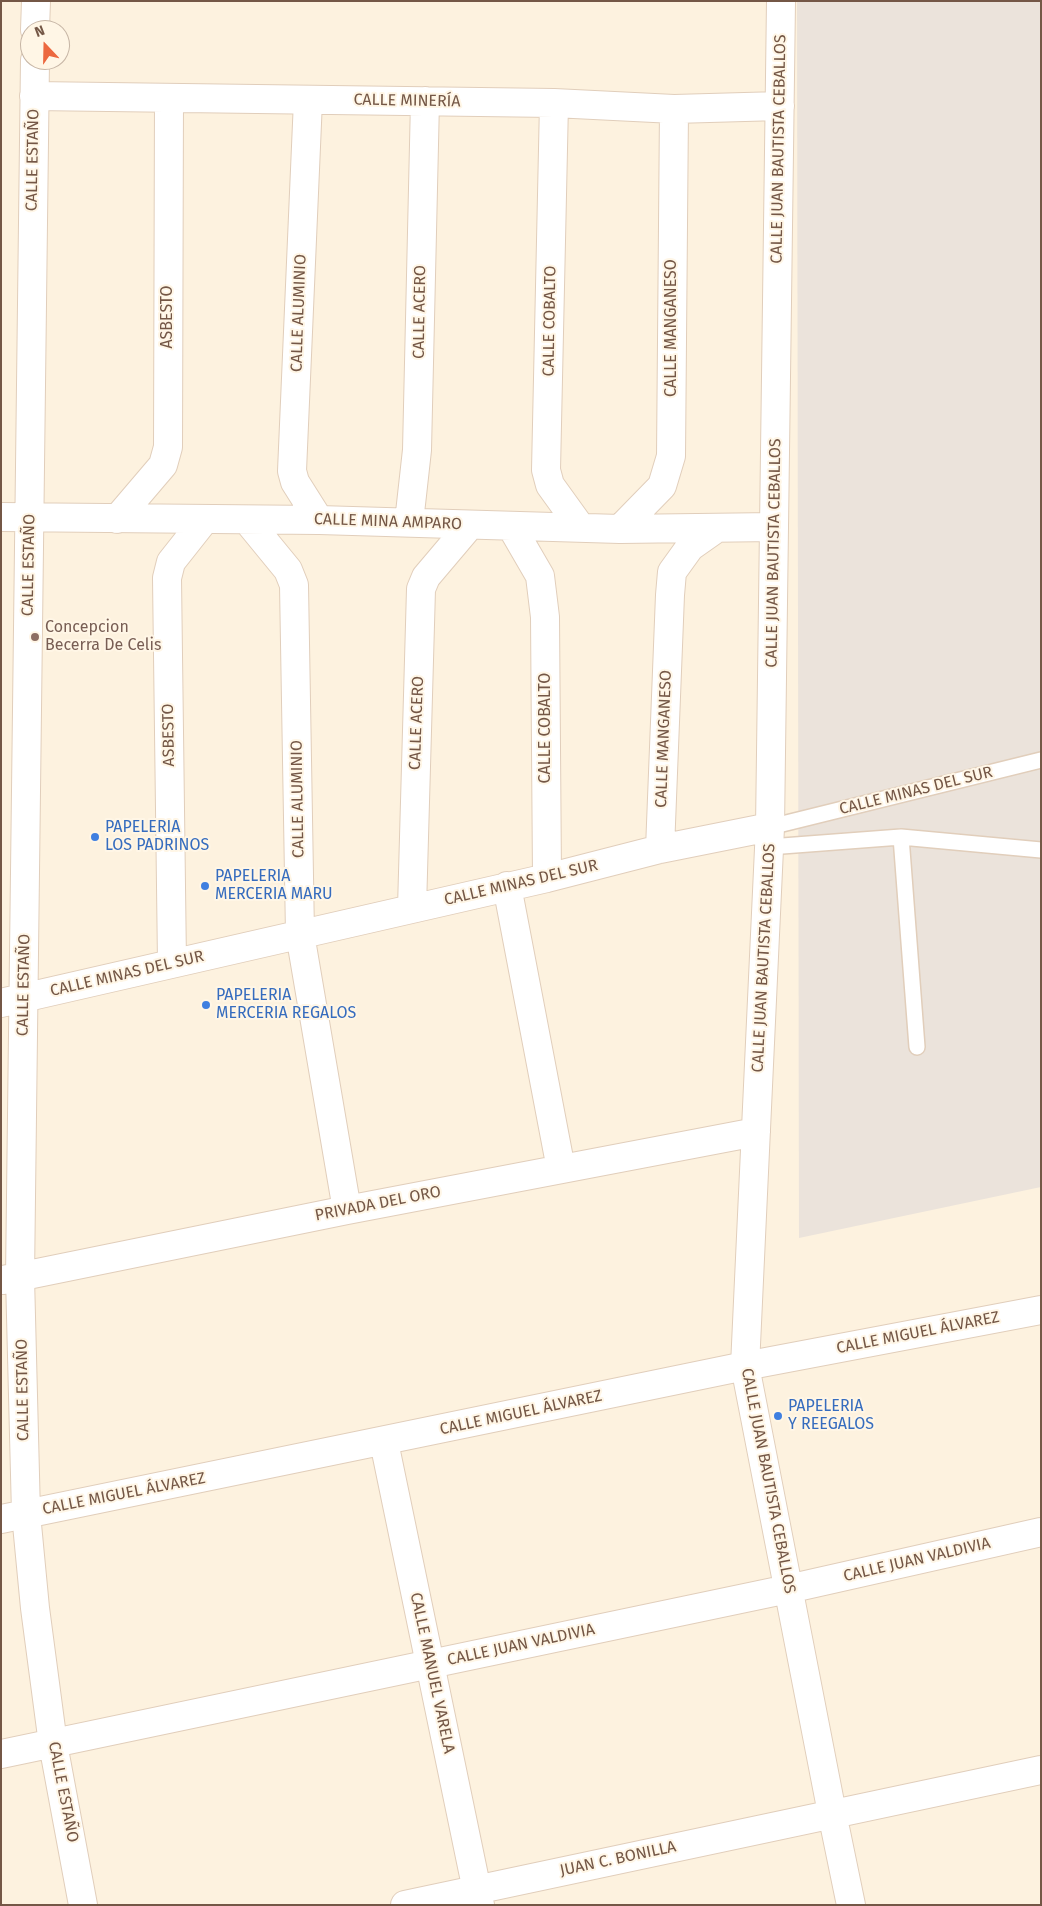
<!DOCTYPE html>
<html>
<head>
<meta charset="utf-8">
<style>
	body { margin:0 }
	#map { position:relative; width:1042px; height:1906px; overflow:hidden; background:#fdf2df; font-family:"Fira Sans",sans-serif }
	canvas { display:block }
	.frame { position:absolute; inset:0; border:2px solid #745746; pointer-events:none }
	.north { position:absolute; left:20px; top:20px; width:50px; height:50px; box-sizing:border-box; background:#fff6e6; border:1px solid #c7b6a6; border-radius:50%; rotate:339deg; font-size:14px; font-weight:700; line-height:20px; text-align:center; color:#745746 }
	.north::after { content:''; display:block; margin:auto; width:18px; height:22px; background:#ec683f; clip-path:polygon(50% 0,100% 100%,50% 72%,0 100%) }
</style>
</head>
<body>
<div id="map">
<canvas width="1042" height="1906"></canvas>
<div class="frame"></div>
<div class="north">N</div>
</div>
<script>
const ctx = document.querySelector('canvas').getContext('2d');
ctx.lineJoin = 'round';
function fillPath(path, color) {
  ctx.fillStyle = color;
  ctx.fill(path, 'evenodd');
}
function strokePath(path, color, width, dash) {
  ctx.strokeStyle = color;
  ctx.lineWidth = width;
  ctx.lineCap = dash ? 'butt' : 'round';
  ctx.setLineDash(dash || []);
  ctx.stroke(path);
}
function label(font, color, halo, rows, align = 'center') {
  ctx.font = font + ' "Fira Sans",sans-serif';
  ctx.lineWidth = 4;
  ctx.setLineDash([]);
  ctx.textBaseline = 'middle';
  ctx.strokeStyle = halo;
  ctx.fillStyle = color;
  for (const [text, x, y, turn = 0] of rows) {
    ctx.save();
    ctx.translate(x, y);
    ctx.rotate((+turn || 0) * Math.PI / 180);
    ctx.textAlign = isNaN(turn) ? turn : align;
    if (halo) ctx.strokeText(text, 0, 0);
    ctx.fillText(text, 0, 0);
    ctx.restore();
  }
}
fillPath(new Path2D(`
	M797,1H1041V1187L799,1238Z`), '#ebe3db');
const service = new Path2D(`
	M770,827L1041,760
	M901,837L917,1047
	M769,847L901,837L1041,850`);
const minor = new Path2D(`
	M781,1L770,827L745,1366L832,1813L851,1905
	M35,30L36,1
	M35,60L20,1277L26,1514L35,1608L53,1744L83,1905
	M34,96L554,103L674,109L780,106
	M308,100L292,471L295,482L319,520
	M554,103L546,470L550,485L581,528
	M1,517L319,520L620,529L774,527
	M117,519L163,465L168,447L169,98
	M247,520L288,570L294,585L300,934L347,1210
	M409,522L417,450L425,101
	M511,526L540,576L545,617L547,878
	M620,529L662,486L671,456L674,109
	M660,849L670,595L672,572L690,547L717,528
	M507,886L561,1169
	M412,908L421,589L426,577L470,525
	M172,963L167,578L171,562L205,519
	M1,1003L547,878L660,849L770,827
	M3,1280L347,1210L756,1132
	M384,1442L480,1905
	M1,1519L745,1366L1041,1310
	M1,1754L788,1589L1041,1532
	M405,1905L1041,1770`);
strokePath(service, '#e1cebb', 18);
strokePath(minor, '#e1cebb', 30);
strokePath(service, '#fff', 15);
strokePath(minor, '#fff', 28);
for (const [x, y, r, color] of [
	[35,637,5,"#8d6e63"],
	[95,837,5,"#3f7fe0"],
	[205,886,5,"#3f7fe0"],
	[206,1005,5,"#3f7fe0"],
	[778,1416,5,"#3f7fe0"]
]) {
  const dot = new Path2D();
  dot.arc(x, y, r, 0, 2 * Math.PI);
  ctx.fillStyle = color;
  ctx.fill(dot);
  strokePath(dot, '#fff6e6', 2);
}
label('16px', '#745746', '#fff6e6', [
	["CALLE MINERÍA",407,101,1],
	["CALLE JUAN BAUTISTA CEBALLOS",779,149,-89],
	["CALLE ESTAÑO",33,160,-89],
	["CALLE ACERO",420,312,-89],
	["CALLE ALUMINIO",299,313,-88],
	["ASBESTO",168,317,-90],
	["CALLE COBALTO",550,321,-89],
	["CALLE MANGANESO",672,328,-90],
	["CALLE MINA AMPARO",388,522,2],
	["CALLE JUAN BAUTISTA CEBALLOS",774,553,-89],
	["CALLE ESTAÑO",29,565,-89],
	["CALLE ACERO",417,723,-88],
	["CALLE COBALTO",546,728,-90],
	["ASBESTO",169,735,-91],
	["CALLE MANGANESO",664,739,-88],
	["CALLE MINAS DEL SUR",916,791,-14],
	["CALLE ALUMINIO",298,799,-91],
	["CALLE MINAS DEL SUR",521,883,-13],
	["CALLE JUAN BAUTISTA CEBALLOS",764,958,-87],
	["CALLE MINAS DEL SUR",127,974,-13],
	["CALLE ESTAÑO",24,985,-89],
	["PRIVADA DEL ORO",378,1204,-11],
	["CALLE MIGUEL ÁLVAREZ",918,1333,-11],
	["CALLE ESTAÑO",23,1390,-91],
	["CALLE MIGUEL ÁLVAREZ",521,1413,-12],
	["CALLE JUAN BAUTISTA CEBALLOS",768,1481,79],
	["CALLE MIGUEL ÁLVAREZ",124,1494,-11],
	["CALLE JUAN VALDIVIA",917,1560,-13],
	["CALLE JUAN VALDIVIA",521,1645,-12],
	["CALLE MANUEL VARELA",432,1673,78],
	["CALLE ESTAÑO",63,1792,79],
	["JUAN C. BONILLA",618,1859,-12]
]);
label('16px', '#785e54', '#fff6e6', [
	["Concepcion",45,628],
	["Becerra De Celis",45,646]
], 'left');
label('16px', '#366cbe', '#fff6e6', [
	["PAPELERIA",105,828],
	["LOS PADRINOS",105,846],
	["PAPELERIA",215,877],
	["MERCERIA MARU",215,895],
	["PAPELERIA",216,996],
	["MERCERIA REGALOS",216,1014],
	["PAPELERIA",788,1407],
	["Y REEGALOS",788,1425]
], 'left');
</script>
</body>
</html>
